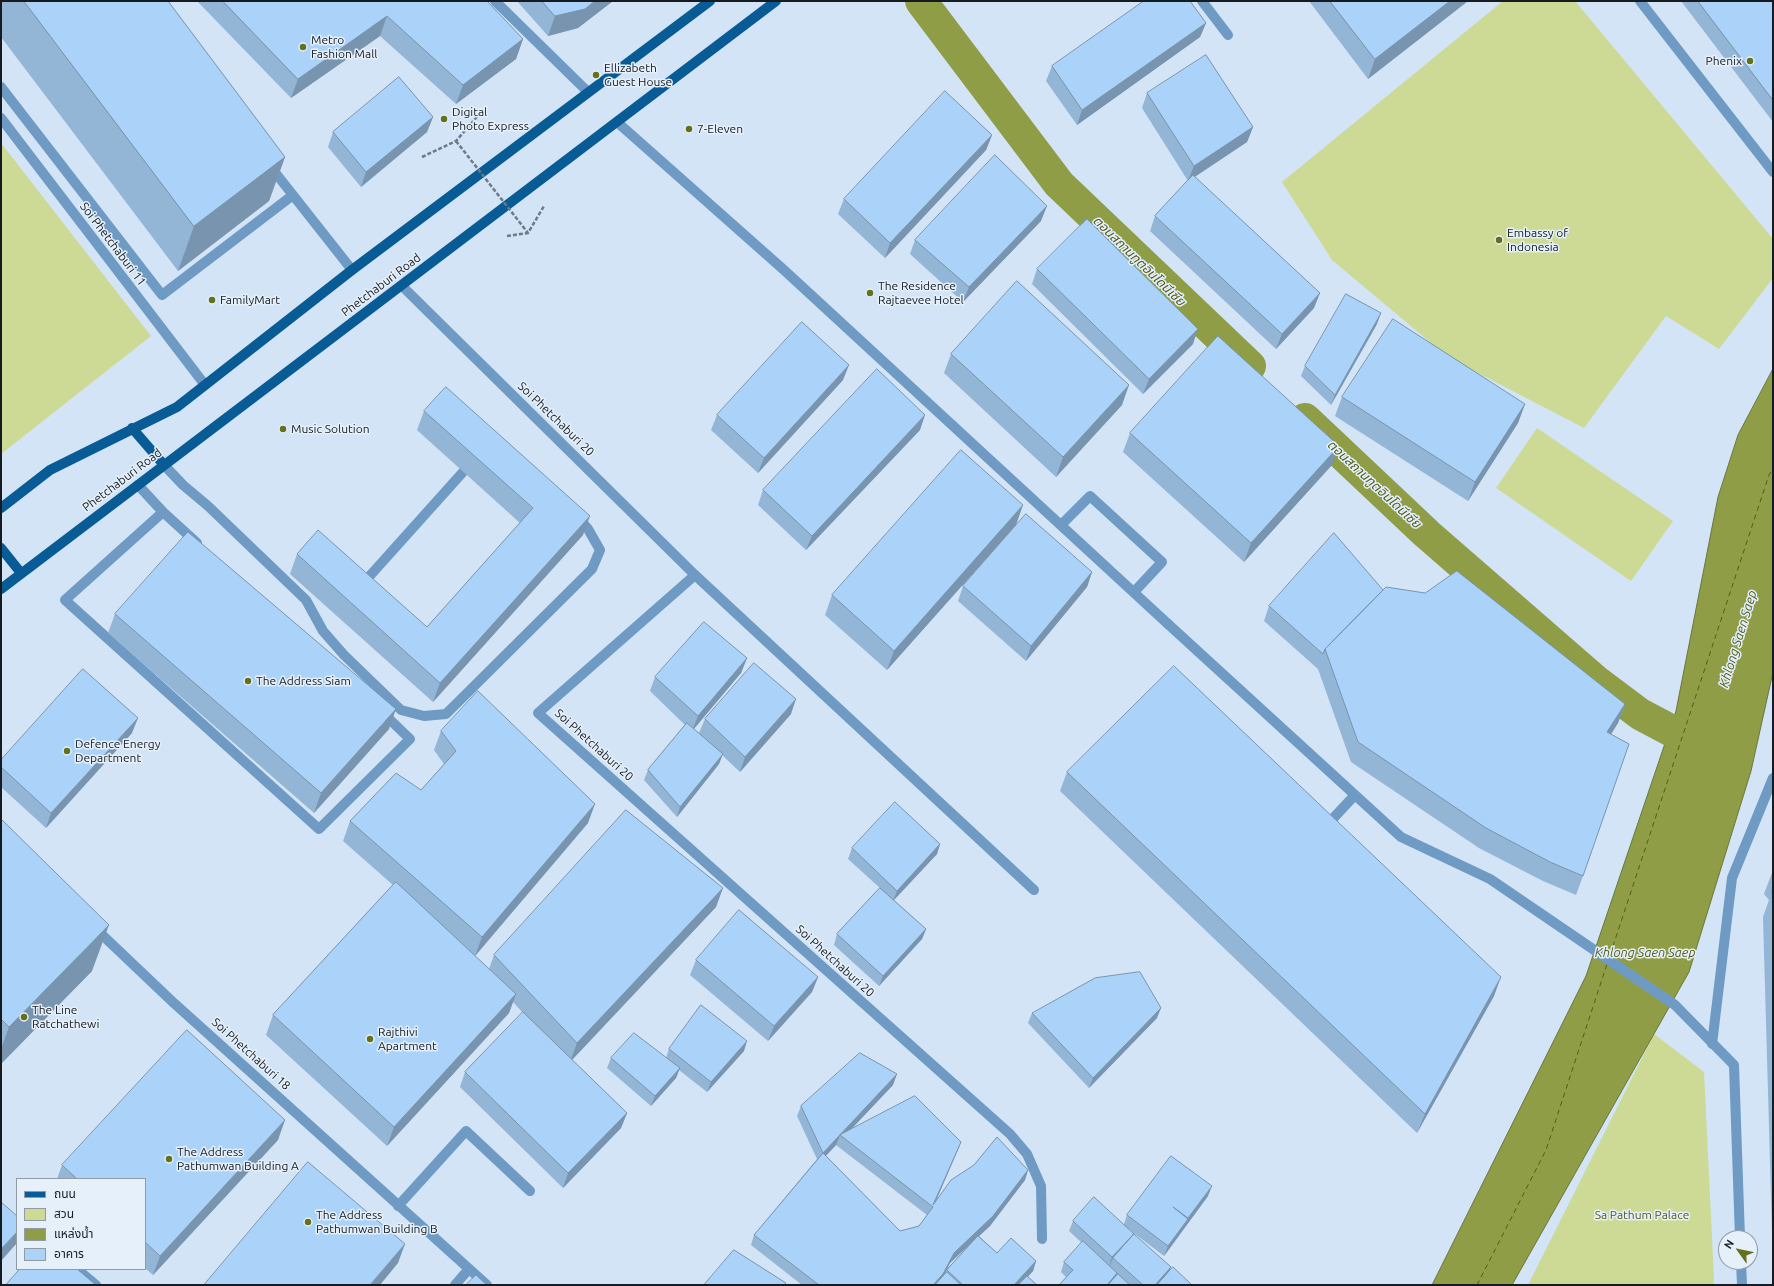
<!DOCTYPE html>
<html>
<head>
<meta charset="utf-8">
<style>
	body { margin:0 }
	#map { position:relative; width:1774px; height:1286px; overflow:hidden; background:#d2e4f6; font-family:Ubuntu,"Noto Sans Thai",sans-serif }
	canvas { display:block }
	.frame { position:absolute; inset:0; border:2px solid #151b21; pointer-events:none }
	.legend { position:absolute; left:16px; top:1178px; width:130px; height:92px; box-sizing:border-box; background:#e5f0fb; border:1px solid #929ba4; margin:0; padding:5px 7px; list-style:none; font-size:12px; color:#151b21 }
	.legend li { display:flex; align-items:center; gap:8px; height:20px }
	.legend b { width:20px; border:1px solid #929ba4 }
	.north { position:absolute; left:1718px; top:1230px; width:40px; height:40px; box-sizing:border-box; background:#e5f0fb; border:1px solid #929ba4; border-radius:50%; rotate:303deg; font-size:11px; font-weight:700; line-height:16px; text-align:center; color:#151b21 }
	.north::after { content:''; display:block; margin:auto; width:14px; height:18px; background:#65701a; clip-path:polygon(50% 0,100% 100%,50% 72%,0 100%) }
</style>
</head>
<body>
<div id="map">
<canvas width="1774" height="1286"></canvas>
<div class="frame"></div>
<ul class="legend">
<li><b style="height:5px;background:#085b95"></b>ถนน</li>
<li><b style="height:11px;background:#cdda95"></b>สวน</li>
<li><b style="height:11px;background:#8f9d46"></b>แหล่งน้ำ</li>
<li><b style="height:11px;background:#abd3f9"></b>อาคาร</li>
</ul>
<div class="north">N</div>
</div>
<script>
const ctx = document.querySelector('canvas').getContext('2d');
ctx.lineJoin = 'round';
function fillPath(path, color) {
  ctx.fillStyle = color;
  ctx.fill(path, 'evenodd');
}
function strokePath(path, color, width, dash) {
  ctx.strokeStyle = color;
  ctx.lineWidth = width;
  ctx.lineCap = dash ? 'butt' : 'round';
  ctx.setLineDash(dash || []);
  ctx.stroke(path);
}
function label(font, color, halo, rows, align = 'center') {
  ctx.font = font + ' Ubuntu,"Noto Sans Thai",sans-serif';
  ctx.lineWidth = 3;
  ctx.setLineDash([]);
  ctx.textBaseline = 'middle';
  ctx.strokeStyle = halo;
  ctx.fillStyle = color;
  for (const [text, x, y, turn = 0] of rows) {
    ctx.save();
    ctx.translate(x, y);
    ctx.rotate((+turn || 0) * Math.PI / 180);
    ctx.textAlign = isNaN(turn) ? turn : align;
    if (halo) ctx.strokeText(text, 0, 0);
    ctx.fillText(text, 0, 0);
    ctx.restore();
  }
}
fillPath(new Path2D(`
	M1503,1H1575L1773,239V278L1719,349L1666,316L1584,428L1449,358L1332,260L1282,182Z
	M1,143L151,336L1,454Z
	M1537,428L1673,521L1631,581L1496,488Z
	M1654,1034L1704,1072L1714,1279L1713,1285H1528Z`), '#cdda95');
const water = new Path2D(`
	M1773,369V672L1751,771L1689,972L1512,1285H1432L1586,976L1676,711L1718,497L1738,435Z`);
fillPath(water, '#8f9d46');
strokePath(water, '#6a763b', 1);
strokePath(new Path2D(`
	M921,1L1059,184L1250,366
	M1305,419L1427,534L1596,681L1640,714L1704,748`), '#8f9d46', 32);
strokePath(new Path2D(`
	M1610,955L1769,475L1773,468
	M1477,1285L1546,1150L1607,964`), '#535c1e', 1, [5, 4]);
strokePath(new Path2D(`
	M422,157L456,141L482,111
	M507,236L528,233L544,206`), '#6e7a85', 2.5, [4, 2]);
strokePath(new Path2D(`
	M1202,1L1228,35
	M1640,1L1773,172
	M1,87L162,295L293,195
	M270,166L352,270
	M164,465L183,485L208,506L306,600L323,631L344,655L401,710L424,716L446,714L592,569L600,550L588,529L577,517
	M138,485L163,512L197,543
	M163,512L65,600L319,829L410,739L383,713
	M1061,525L1090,496L1162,562L1134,592
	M695,575L1034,890
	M367,579L472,462
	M1168,624L1401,837L1490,879L1675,1005L1734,1065L1740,1238
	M1325,827L1355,795
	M1712,1044L1732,878L1773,778
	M1741,1262L1742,1285
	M77,1269L96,1285`), '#6e9ac3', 10);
strokePath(new Path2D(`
	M495,1L588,92
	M1,118L205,385
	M617,122L784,270L1168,624
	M402,286L695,575L538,713L1010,1134L1027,1154L1041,1186L1042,1239
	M95,928L175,1004L487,1285
	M398,1206L466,1131L530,1191
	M455,1285L468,1270`), '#6e9ac3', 10);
strokePath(new Path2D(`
	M132,428L164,465
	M1,508L50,470L177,407L352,270L710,1
	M1,548L21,573
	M1,589L776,1`), '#085b95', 10);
strokePath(new Path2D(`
	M456,141L528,233`), '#6e7a85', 2.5, [4, 2]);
fillPath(new Path2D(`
	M1,1H168L285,157L269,201L178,271L1,37Z
	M197,1H487L523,39L516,59L456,104L380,36L291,98Z
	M517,1H613L578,28L548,36Z
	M1309,1H1468L1368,79Z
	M1681,1H1773V122Z
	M1206,23L1200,37L1077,125L1046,81L1052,66Z
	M1147,93L1253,127L1247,142L1195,177L1314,308L1276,349L1150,231L1155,216L1188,181L1142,108Z
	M433,117L427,132L361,187L328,147L333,132Z
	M992,135L986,150L885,258L838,214L844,199Z
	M1041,221L963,302L910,254L915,240Z
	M1037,269L1193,344L1143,394L1032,284Z
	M1377,324L1331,405L1301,376L1305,366Z
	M951,354L1122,405L1056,477L944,373Z
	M843,380L758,473L711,430L717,415Z
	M1342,397L1525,404L1518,423L1468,501L1335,416Z
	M424,411L583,535L433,702L290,574L297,554L427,627L520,523L417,430Z
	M920,430L806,550L758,505L763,490Z
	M1130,433L1332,465L1244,562L1123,452Z
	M1016,525L887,670L825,615L832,595Z
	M1092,572L1087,587L1026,661L958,601L963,586Z
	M1383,590L1625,704L1618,723L1611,734L1583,876L1576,895L1543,881L1479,848L1351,762L1318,669L1264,621L1269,606Z
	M115,614L389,729L314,813L108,633Z
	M747,658L741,673L694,729L699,733L705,719L791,714L740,772L722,755L719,764L677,817L644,780L648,770L685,725L650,691L655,677Z
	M441,731L588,823L475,956L489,969L494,955L716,907L572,1060L627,1113L621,1128L563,1188L460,1087L465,1072L523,1013L513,1002L509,1013L387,1146L266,1035L273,1015L393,885L343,841L350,821L421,790L444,764L434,750Z
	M132,733L46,828L1,787V760Z
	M1067,772L1494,996L1417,1133L1060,791Z
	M1,819L92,971L1,1064Z
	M940,844L937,854L894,900L926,929L922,939L879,986L834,945L837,934L880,888L848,859L852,848Z
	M1773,870V1233L1772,1232L1763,917L1769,900L1764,894Z
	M696,960L818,977L812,992L768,1041L690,975Z
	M1032,1013L1157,1018L1089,1088L1028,1023Z
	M669,1049L744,1051L707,1092L679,1070L676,1078L651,1106L607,1068L611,1058H666Z
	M893,1085L850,1130L961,1142L957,1152L935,1202L1028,1170L1025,1180L990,1226L979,1236L997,1253L1036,1261L1033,1271L1028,1277L1037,1285H802L751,1245L754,1235L817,1159L797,1116L801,1106ZM836,1145L927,1215L919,1226L900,1231L826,1156ZM973,1241L947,1269L950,1263Z
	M278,1140L153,1275L145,1268V1179H57L62,1165Z
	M1208,1196L1164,1256L1127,1228L1133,1236L1171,1267L1170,1271L1192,1285H1059L1066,1277L1061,1272L1064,1262L1082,1243L1069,1231L1073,1221L1124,1224L1127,1215Z`), '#93b5d6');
fillPath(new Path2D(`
	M595,1H613L578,28L548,36L555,16Z
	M1450,1H1468L1368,79L1375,59Z
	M387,16L380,36L291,98L298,79Z
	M1206,23L1200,37L1077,125L1082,110Z
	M523,39L516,59L456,104L463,85Z
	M433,117L427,132L361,187L366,172Z
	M1253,127L1247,142L1188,181L1194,166Z
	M992,135L986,150L885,258L890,243Z
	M285,157L269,201L178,271L194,226Z
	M1047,206L1041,221L963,302L969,287Z
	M1320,293L1314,308L1276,349L1282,334Z
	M1381,313L1377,324L1331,405L1335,395Z
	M1198,329L1193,344L1143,394L1149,379Z
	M849,365L843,380L758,473L764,458Z
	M1129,385L1122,405L1056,477L1063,457Z
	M1525,404L1518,423L1468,501L1475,482Z
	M925,415L920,430L806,550L812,536Z
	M1339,446L1332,465L1244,562L1251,543Z
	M1023,505L1016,525L887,670L894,651Z
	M590,516L583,535L433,702L440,683Z
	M1092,572L1087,587L1026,661L1031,646Z
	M747,658L741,673L692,731L698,716Z
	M796,699L791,714L740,772L745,757Z
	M1625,704L1618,723L1600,752L1607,732Z
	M396,709L389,729L314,813L321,793Z
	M138,718L132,733L46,828L51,813Z
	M723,754L719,764L677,817L680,807Z
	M595,804L588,823L475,956L482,937Z
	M940,844L937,854L893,901L897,891Z
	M723,888L716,907L570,1062L577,1043Z
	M109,925L92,971L1,1064V1049L9,1027Z
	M926,929L922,939L879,986L883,976Z
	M818,977L812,992L768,1041L774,1026Z
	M1501,977L1494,996L1417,1133L1425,1114Z
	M516,994L509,1013L387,1146L394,1127Z
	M1161,1008L1157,1018L1089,1088L1093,1078Z
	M747,1041L744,1051L707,1092L711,1082Z
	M680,1068L676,1078L651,1106L655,1096Z
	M897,1074L893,1085L843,1138L840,1135L836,1145L819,1163L823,1153Z
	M627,1113L621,1128L563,1188L568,1173Z
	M285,1120L278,1140L153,1275L160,1256Z
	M961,1142L957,1152L930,1215L933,1205Z
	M1028,1170L1025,1180L990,1226L950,1263L939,1285H933L954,1253Z
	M1212,1186L1208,1196L1164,1256L1168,1246Z
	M17,1232V1243L1,1261V1249Z
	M1134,1234L1130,1244L1113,1258L1110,1265L1109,1267L1112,1257Z
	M405,1244L398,1263L380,1285H370Z
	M1036,1261L1033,1271L1020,1285H1014Z
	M1171,1267L1167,1277L1160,1285H1155Z
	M1117,1273L1114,1283L1112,1285H1107Z`), '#7894ae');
const building = new Path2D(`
	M24,1H168L285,157L194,226Z
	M223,1H487L523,39L463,85L387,16L298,79Z
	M542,1H595L585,9L555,16Z
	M1144,1H1190L1206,23L1082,110L1052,66Z
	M1330,1H1450L1375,59Z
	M1698,1H1773V100Z
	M1206,55L1253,127L1194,166L1147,93Z
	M399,77L433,117L366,172L333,132Z
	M945,91L992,135L890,243L844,199Z
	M995,155L1047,206L969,287L915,240Z
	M1193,175L1320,293L1282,334L1155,216Z
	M1087,219L1198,329L1149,379L1037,269Z
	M1017,281L1129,385L1063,457L951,354Z
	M1346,294L1381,313L1335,395L1305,366Z
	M1393,319L1525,404L1475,482L1342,397Z
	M802,322L849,365L764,458L717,415Z
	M1218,336L1339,446L1251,543L1130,433Z
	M877,369L925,415L812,536L763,490Z
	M446,387L590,516L440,683L297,554L318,530L427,627L533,508L424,411Z
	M961,450L1023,505L894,651L832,595Z
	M1026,514L1092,572L1031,646L963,586Z
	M188,532L396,709L321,793L115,614Z
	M1334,533L1383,590L1325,649L1323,654L1269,606Z
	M1457,571L1625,704L1607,732L1629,744L1583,876L1550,862L1486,828L1358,742L1325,649L1386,587L1425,593Z
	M704,622L747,658L698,716L655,677Z
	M754,663L796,699L745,757L705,719Z
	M1174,666L1501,977L1425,1114L1067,772Z
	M83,669L138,718L51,813L1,767V760Z
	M478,691L595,804L482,937L350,821L396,773L421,790L456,751L441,731Z
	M687,723L723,754L680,807L648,770Z
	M895,802L940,844L897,891L852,848Z
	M626,810L723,888L577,1043L494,955Z
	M1,819L109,925L9,1027L1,1019Z
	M396,882L516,994L394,1127L273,1015Z
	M880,888L926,929L883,976L837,934Z
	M1773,889V911L1772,890Z
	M739,910L818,977L774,1026L696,960Z
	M1140,972L1161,1008L1093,1078L1032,1013L1095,978Z
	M701,1005L747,1041L711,1082L669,1049Z
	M523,1012L627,1113L568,1173L465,1072Z
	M187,1030L285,1120L160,1256L145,1242V1179H77L62,1165Z
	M634,1033L680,1068L655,1096L611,1058Z
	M860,1053L897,1074L823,1153L801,1106Z
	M915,1096L961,1142L933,1205L951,1180L974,1165L997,1137L1028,1170L993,1216L954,1253L943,1274L933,1285H819L754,1235L823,1153L900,1231L919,1226L933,1207L840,1135Z
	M1171,1156L1212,1186L1188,1218L1173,1207L1188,1219L1168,1246L1127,1215Z
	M308,1162L405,1244L370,1285H204Z
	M1094,1197L1134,1234L1112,1257L1073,1221Z
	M1,1202L17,1216V1232L1,1249Z
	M1134,1234L1171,1267L1155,1285H1143L1113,1258Z
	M978,1236L997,1253L1011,1238L1036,1261L1014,1285H963L947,1270Z
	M1083,1241L1117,1273L1107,1285H1059L1073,1270L1064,1262Z
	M734,1250L786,1283L784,1285H704Z
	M1173,1267L1192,1285H1157Z
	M20,1269H77L96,1285H6Z
	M947,1272L961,1285H935Z
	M1118,1274L1130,1285H1108Z
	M476,1275L487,1285H466Z
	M1027,1276L1037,1285H1018Z`);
fillPath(building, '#abd3f9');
strokePath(building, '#7894ae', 1);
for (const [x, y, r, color] of [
	[303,47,4,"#65701a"],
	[1750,61,4,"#65701a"],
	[596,75,4,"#65701a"],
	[444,119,4,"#65701a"],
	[689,129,4,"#65701a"],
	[1499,240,4,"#65701a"],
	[870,293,4,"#65701a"],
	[212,300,4,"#65701a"],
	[283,429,4,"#65701a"],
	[248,681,4,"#65701a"],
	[67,751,4,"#65701a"],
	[24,1017,4,"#65701a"],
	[370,1039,4,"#65701a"],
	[169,1159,4,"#65701a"],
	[308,1222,4,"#65701a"]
]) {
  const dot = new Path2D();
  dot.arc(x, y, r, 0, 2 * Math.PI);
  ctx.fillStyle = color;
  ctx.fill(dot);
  strokePath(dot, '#e5f0fb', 1.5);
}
label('12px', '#151b21', '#e5f0fb', [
	["Metro",311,40],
	["Fashion Mall",311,54],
	["Phenix",1742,61,"right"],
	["Ellizabeth",604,68],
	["Guest House",604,82],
	["Digital",452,112],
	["Photo Express",452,126],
	["7-Eleven",697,129],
	["Embassy of",1507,233],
	["Indonesia",1507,247],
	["The Residence",878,286],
	["Rajtaevee Hotel",878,300],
	["FamilyMart",220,300],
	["Music Solution",291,429],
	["The Address Siam",256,681],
	["Defence Energy",75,744],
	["Department",75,758],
	["The Line",32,1010],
	["Ratchathewi",32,1024],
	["Rajthivi",378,1032],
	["Apartment",378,1046],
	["The Address",177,1152],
	["Pathumwan Building A",177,1166],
	["The Address",316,1215],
	["Pathumwan Building B",316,1229]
], 'left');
label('12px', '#151b21', '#e5f0fb', [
	["Soi Phetchaburi 11",113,244,53],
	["Phetchaburi Road",381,285,-37],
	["Soi Phetchaburi 20",556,419,44],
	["Phetchaburi Road",122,480,-37],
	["Soi Phetchaburi 20",594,745,42],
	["Soi Phetchaburi 20",835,961,42],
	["Soi Phetchaburi 18",251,1054,42]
]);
label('12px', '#515a1b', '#e5f0fb', [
	["Sa Pathum Palace",1642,1215]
]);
label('italic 13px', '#535c1e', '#e5f0fb', [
	["ตอนสถานทูตอินโดนีเซีย",1139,261,44],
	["ตอนสถานทูตอินโดนีเซีย",1374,484,43],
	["Khlong Saen Saep",1738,639,-73],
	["Khlong Saen Saep",1645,953]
]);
</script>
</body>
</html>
